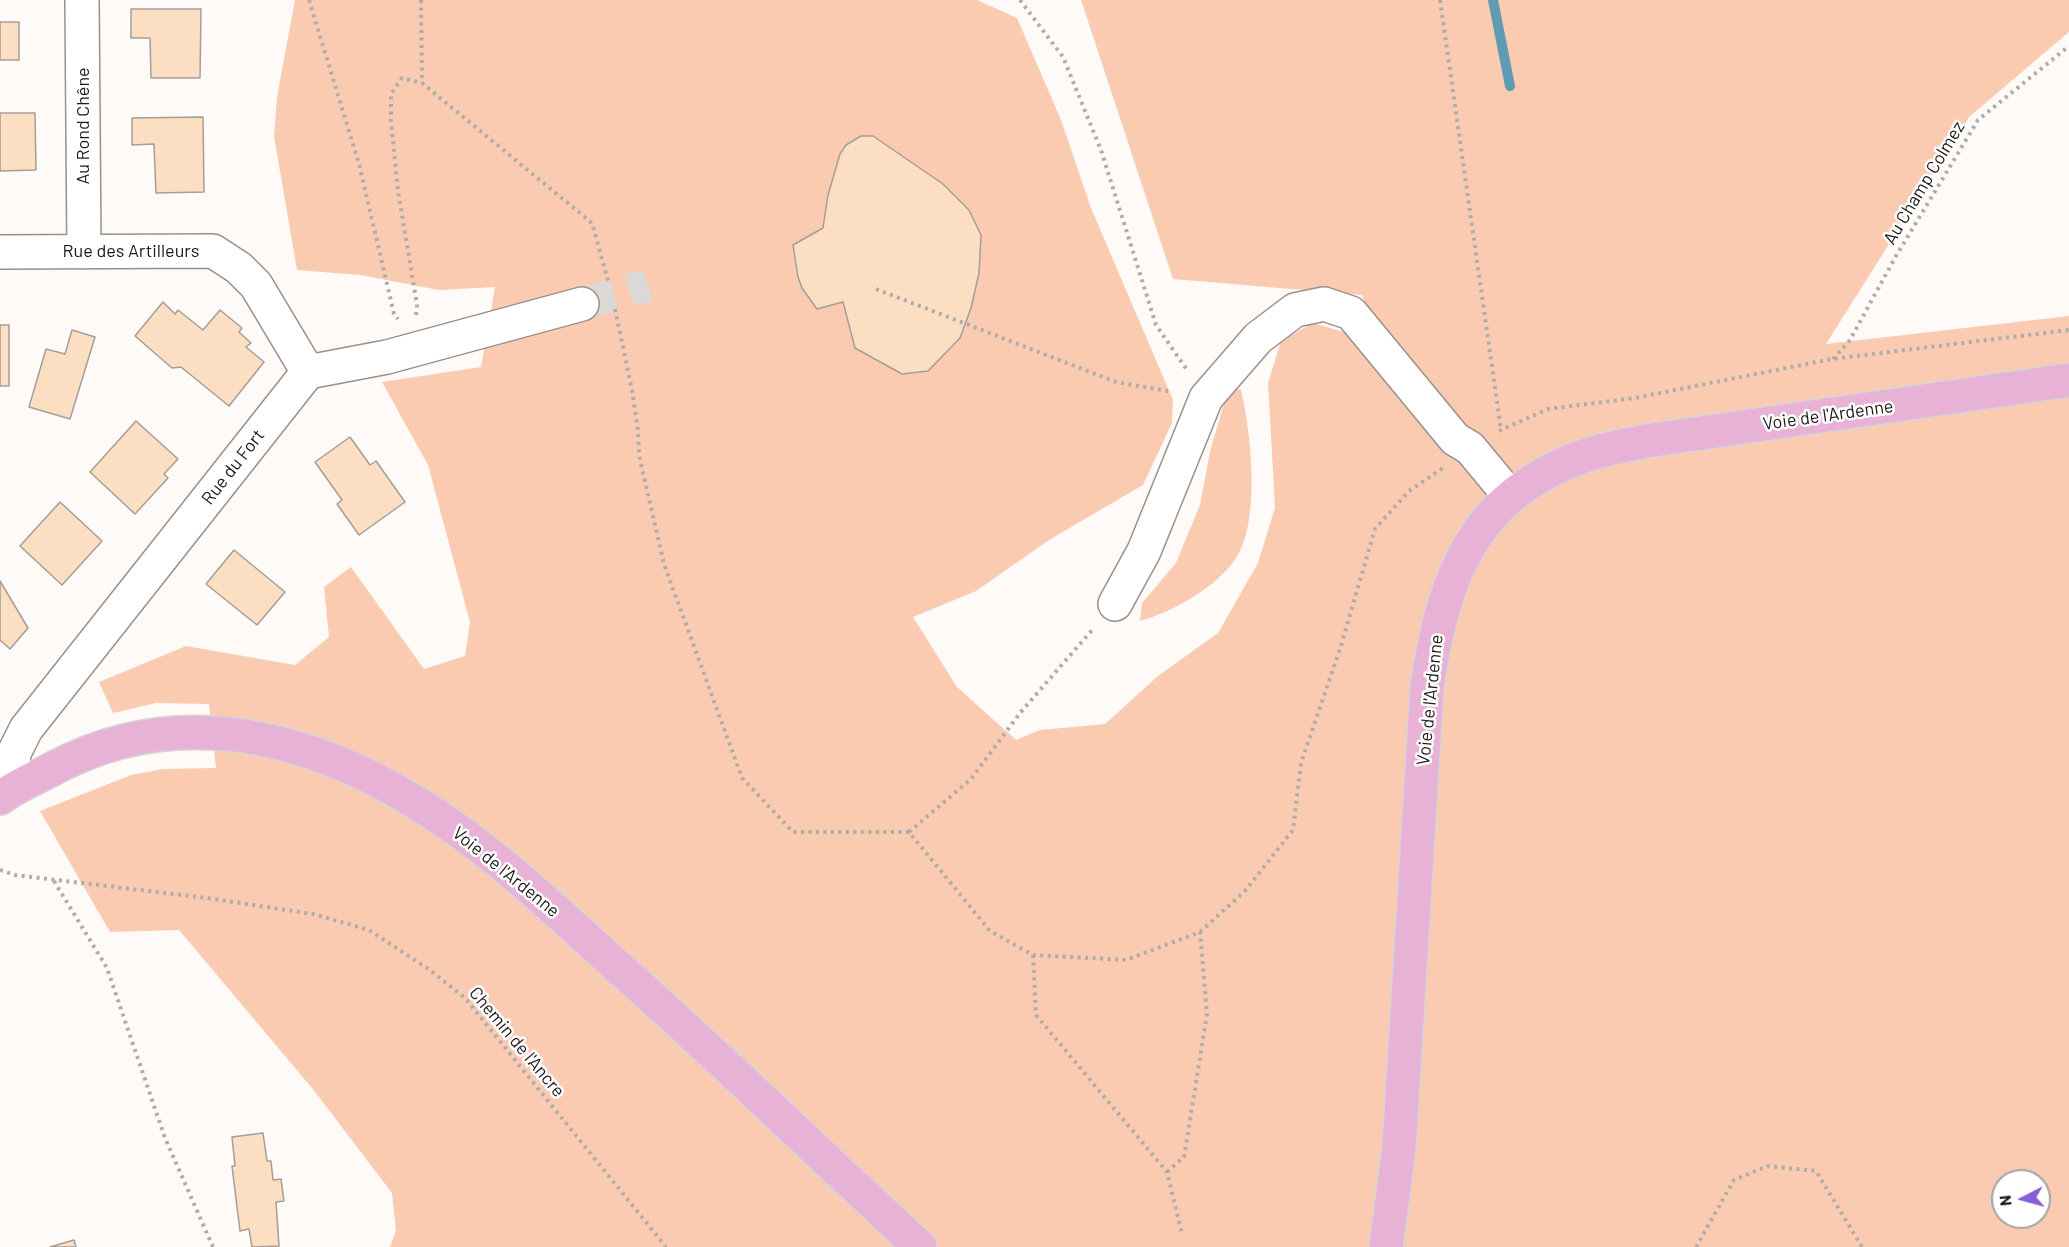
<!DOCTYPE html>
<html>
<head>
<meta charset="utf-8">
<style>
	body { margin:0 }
	#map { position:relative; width:2069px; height:1247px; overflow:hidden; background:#fefaf8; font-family:Barlow,sans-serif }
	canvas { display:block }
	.north { position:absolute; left:1991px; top:1169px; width:60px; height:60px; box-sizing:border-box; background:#fff; border:2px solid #a4a3a2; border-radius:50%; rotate:264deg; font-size:16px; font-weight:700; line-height:24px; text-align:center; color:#1b1816 }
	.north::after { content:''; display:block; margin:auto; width:21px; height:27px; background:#865fd9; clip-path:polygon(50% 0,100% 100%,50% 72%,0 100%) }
</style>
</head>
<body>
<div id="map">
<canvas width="2069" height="1247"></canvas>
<div class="north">N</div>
</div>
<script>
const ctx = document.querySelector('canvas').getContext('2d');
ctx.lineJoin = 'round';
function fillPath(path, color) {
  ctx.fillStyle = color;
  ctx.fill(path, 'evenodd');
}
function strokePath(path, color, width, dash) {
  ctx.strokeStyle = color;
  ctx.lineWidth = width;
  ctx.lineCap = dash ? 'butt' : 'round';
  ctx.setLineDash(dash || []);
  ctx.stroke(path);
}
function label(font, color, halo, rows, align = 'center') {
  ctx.font = font + ' Barlow,sans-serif';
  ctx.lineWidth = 5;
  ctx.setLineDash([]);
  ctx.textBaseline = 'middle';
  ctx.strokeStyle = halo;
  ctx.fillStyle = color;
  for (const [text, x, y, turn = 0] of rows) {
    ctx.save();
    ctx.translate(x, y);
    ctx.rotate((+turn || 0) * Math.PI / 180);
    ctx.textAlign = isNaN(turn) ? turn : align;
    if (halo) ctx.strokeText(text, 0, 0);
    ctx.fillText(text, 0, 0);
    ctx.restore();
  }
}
fillPath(new Path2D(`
	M295,0H977L1017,18L1061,120L1091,208L1173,400L1172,423L1143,485L1049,540L976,591L913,617L957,687L1016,740L1040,730L1105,724L1158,676L1218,633L1258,563L1275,508L1268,383L1281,341L1313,323L1361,337L1376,328L1362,295L1173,279L1081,0H2069V32L1969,117L1826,344L2069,316V1247H390L396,1231L392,1193L312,1088L179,930L110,932L40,811L131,775L163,769L216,768L209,704L156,703L113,713L99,682L186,646L295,665L329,637L324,587L351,567L424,669L465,656L470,622L428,465L382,382L481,367L495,287L439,290L360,275L297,270L274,136L277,97ZM2003,1181H2039V1217H2003Z
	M1232,387L1241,390C1251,432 1261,521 1236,558C1216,588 1174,611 1140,621L1142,603L1176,563L1200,505L1210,452L1225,400Z`), '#fbcbb1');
strokePath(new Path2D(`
	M1493,0L1510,86`), '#5e9cb3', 10);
const building = new Path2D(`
	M131,9H201L200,78H151L150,38H131Z
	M0,22H19V60H0Z
	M0,113H35L36,170L0,171Z
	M203,117L204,192L156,193L154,144L132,145V118Z
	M861,136H873L943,184L969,210L981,235L979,273L971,308L960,338L928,371L902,374L855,348L843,302L817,309L802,288L798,277L793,245L823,228L828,195L840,154L846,145Z
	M163,302L175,314L178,310L203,330L220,310L242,328L239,332L251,343L246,347L264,362L229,406L181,367L172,368L135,336Z
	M0,325H9V386H0Z
	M72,330L95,337L70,419L29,407L46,349L65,354Z
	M136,421L178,459L164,474L168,478L135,514L90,472Z
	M350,437L370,465L376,461L405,502L359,535L337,504L342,500L315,462Z
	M60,502L102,541L62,585L20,546Z
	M234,550L285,592L257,625L206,584Z
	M0,581L28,628L10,649L0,640Z
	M263,1133L267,1161H271L273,1180L281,1179L284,1201L276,1202L279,1246L252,1247L249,1229L240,1231L232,1166H235L232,1137Z
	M74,1240L76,1247H50Z`);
fillPath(building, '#fcdfc3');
strokePath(building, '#a59d97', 1.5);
strokePath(new Path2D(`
	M582,304L648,285`), '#dcd8d6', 33, [33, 16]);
const minor = new Path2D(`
	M82,0L84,252
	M0,252L213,251L239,268L256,285L308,372
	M1115,604L1144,551L1206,398L1258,338L1295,310L1324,304L1351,313L1455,439L1470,448L1509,495
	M4,795L15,751L26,729L308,372L387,357L582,304`);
const major = new Path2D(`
	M0,798C16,786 36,778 54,768C176,703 307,734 420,805C496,852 562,917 628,976C727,1064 822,1157 920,1247
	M1386,1247L1399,1148L1427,687C1443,579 1472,495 1584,456C1603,449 1625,446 1646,441L2069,380`);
strokePath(minor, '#99908b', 36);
strokePath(major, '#d6d5d5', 36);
strokePath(new Path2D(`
	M309,0L359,164L394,314L398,319
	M421,0L422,83
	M1020,0L1063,57L1101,150L1156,325L1187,370
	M1440,0L1501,430
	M876,289L1116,382L1173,392
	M615,309L632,390L638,430L639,455L664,564L742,778L793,832H909L990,931L1033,955L1126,960L1200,932L1245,891L1293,830L1301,763L1340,649L1375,529L1409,491L1443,468
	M416,315L417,305L398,191L391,121V94L402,78L422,83L592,223L609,284
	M1833,359L1850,340L1896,256L1978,120L2069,46
	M1499,431L1548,409L1635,398L1832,359L2069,330
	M909,832L971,779L1020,713L1093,629
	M0,870L15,875L207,898L313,914L369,930L430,970L465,998L666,1247
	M54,881L107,968L165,1138L213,1247
	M1033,955L1036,1015L1167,1172L1182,1234
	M1167,1172L1184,1157L1207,1014L1200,932
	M1696,1247L1734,1180L1768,1166L1816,1171L1862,1247`), '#b0acaa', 4, [3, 4.5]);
strokePath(minor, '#fff', 33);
strokePath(major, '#e7b2d5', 33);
label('18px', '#1b1816', '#fff', [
	["Au Rond Chêne",83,126,-90],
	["Au Champ Colmez",1924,183,-59],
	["Rue des Artilleurs",131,251],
	["Voie de l'Ardenne",1828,415,-8],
	["Rue du Fort",233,467,-52],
	["Voie de l'Ardenne",1430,700,-84],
	["Voie de l'Ardenne",506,872,39],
	["Chemin de l'Ancre",517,1042,50]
]);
</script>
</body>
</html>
